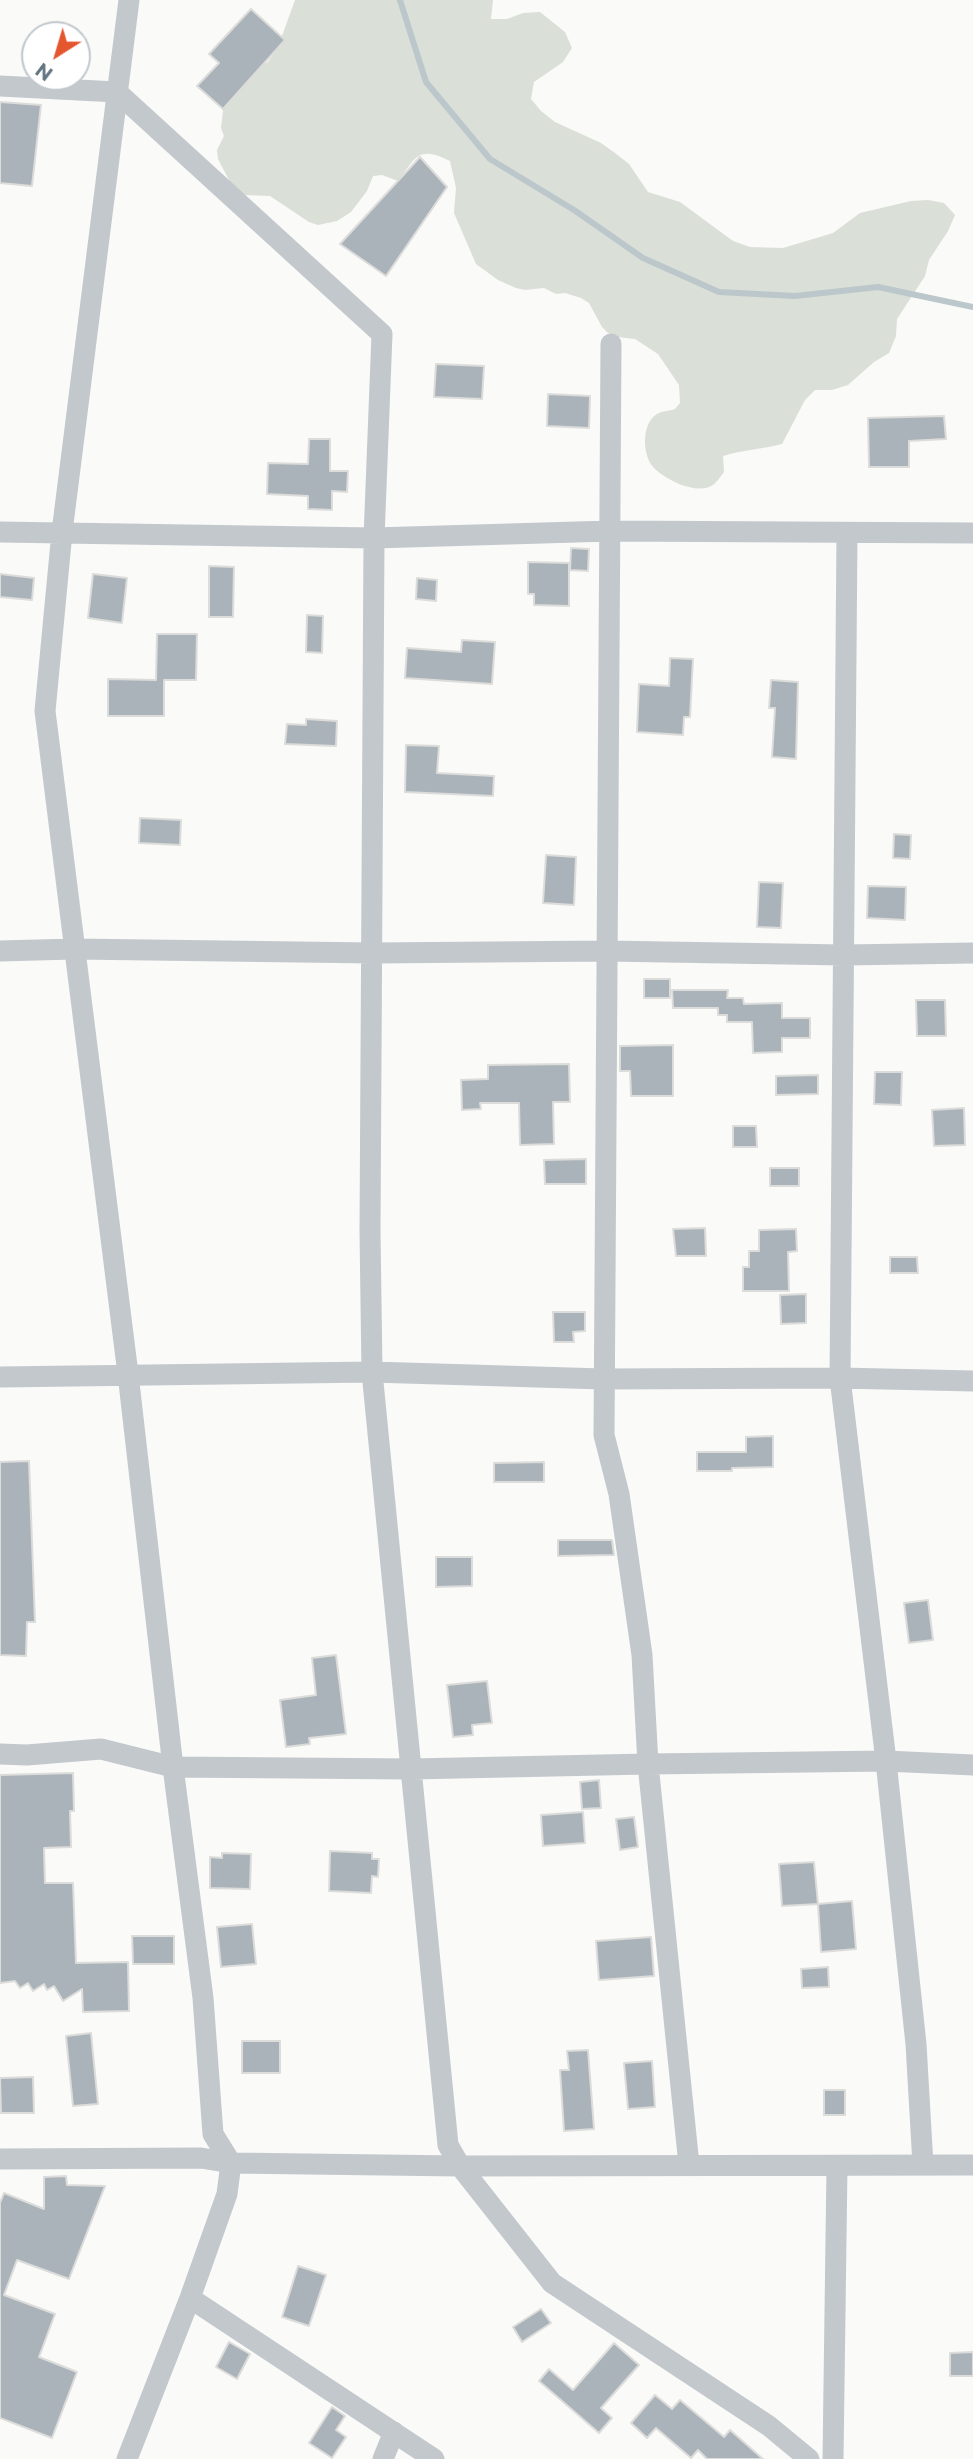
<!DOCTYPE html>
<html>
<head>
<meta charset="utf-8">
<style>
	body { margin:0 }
	#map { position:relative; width:973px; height:2459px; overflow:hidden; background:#fafaf8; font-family:Montserrat,sans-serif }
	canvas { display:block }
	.north { position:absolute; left:21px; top:21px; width:70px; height:70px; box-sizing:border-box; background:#fff; border:2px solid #c1c8cd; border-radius:50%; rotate:217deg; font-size:19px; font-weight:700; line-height:28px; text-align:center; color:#657683 }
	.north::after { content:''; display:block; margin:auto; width:24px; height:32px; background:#e4572e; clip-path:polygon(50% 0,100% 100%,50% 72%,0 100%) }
</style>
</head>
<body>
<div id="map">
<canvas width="973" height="2459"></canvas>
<div class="north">N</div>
</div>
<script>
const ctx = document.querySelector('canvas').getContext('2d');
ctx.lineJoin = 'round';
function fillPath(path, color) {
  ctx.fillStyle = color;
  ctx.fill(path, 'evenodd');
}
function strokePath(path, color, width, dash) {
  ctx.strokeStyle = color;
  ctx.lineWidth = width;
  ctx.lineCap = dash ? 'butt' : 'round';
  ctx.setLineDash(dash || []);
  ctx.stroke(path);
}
fillPath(new Path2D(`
	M295,0H493L491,19H507L523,13L540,12L565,32L572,48L563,62L534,82L531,99L541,111L555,122L601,143L615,153L629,164L648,192L680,202L733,241L750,247L783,248L833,233L860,213L911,201L928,200L944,203L955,215L948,231L929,260L925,276L897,319L896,336L889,353L874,362L848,385L832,390H815L805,400L782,444C762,449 742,450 723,456L724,472C721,476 717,482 713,485C697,496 664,479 653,467C642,454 641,421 659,413C663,411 670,411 675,409L680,403L679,385L658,354L635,339L617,337L608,333L602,327L589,303L581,298L565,293L556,294L544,288L525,290L516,288L498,280L476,264L454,213L456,188L450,161C418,145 416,157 398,181L382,175L373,176L367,191L351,212L337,221L318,225L309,222L270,196L244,195L231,184L218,159L217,150L224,136L221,128L224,102L253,71L268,62L278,47Z`), '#dadfd7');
strokePath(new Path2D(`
	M400,0L426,82L490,159L574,210L643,258L719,292L795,296L878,287L973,307`), '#bbc7cb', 6);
const building = new Path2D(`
	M251,9L285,40L223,109L197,86L219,63L209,54Z
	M0,102L41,105L32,186L0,183Z
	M420,157L447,187L386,276L340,244Z
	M436,364L484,366L482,399L434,397Z
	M548,394L590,396L589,428L547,426Z
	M944,416L946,439L909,441V467H869L868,418Z
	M309,439H330V471H348L347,492L332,491V510L308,509V496L267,494L268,463L308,464Z
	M571,548L589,549L588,571L570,570Z
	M528,562L569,563V606L534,605V594H528Z
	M209,566L234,567L233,617H209Z
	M0,574L34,578L32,600L0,597Z
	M93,574L127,578L122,623L88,618Z
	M417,578L437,580L436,601L416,599Z
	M307,615L323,616L322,653L306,652Z
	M157,634H197L196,680H164V716H108V679L156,680Z
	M462,640L495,642L492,684L405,678L407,648L461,652Z
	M670,658L693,659L690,717H684L683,735L637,732L639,684L669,686Z
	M771,680L798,682L796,759L772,757L775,708H769Z
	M306,719L337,721L336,746L285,744L287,724L306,725Z
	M406,745L439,746L437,773L494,776L493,796L405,792Z
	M140,818L181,820L180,845L139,843Z
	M894,834L911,835L910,859L893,858Z
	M546,855L576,857L574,905L543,903Z
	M759,882L783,883L781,928L757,927Z
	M868,886L906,887L905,920L867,918Z
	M644,979H670V998H644Z
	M672,990H728L727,998H743L744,1004L782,1003V1018H810V1038H782V1052L753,1053L752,1022H727V1015H718V1008H673Z
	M916,1000H945L946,1036H917Z
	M673,1045V1096H631L630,1071H620V1046Z
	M569,1064L570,1102H553L554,1144L520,1145L519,1103H480L481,1109L462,1110L461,1080L488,1079V1065Z
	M875,1072H902L901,1105L874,1104Z
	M818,1075V1094L776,1095V1076Z
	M964,1108L965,1145L934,1146L932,1110Z
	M733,1126H756L757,1147H733Z
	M586,1159V1184H545L544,1160Z
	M770,1168H799V1186H770Z
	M705,1228L706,1256H676L673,1229Z
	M796,1229L797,1251L788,1252L789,1291H743V1267H749V1251H759V1230Z
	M890,1257H917L918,1273H890Z
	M806,1294V1323L781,1324L780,1295Z
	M553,1312H585V1331L573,1332L574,1342H554Z
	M773,1436V1467L732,1468V1471H697V1452H746V1437Z
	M29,1461L35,1622H27L26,1656L0,1655V1462Z
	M544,1462V1482H494V1463Z
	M558,1540H612L614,1555L558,1556Z
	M436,1557H472V1586L436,1587Z
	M928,1600L933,1640L909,1643L904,1603Z
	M336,1655L346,1734L309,1738L310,1744L286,1747L280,1700L316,1695L312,1658Z
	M487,1681L492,1723L472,1725L473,1735L453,1737L447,1685Z
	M73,1773L74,1811H70L71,1847L44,1848L45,1883H73L76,1963L128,1962L129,2011L83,2012L82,1989L63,2001L54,1986L47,1990L44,1984L33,1991L28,1983L20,1988L15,1981L0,1983V1775Z
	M599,1780L601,1808L582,1809L580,1782Z
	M583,1812L585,1843L543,1846L541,1815Z
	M634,1817L638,1847L620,1850L616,1819Z
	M330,1851L372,1853V1859H379L378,1877L372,1876L371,1893L329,1891Z
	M222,1853L251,1854L250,1889L210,1888V1857L222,1858Z
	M814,1862L818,1904L782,1906L779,1864Z
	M852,1901L856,1949L821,1952L818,1904Z
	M252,1924L256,1964L221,1967L217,1927Z
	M132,1936H174V1964H133Z
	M651,1937L654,1976L599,1980L596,1941Z
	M828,1967L829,1987L802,1988L801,1969Z
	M91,2033L98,2104L73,2106L66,2036Z
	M242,2041H280V2073H242Z
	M588,2050L594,2129L564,2131L560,2070H569L567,2051Z
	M652,2061L655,2107L628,2109L624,2063Z
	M33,2077L34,2113H1L0,2078Z
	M824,2090H845V2115H824Z
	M66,2176L67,2185L105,2186L69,2279L17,2260L4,2295L55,2314L39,2357L77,2372L52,2438L0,2418V2203L4,2193L44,2209V2177Z
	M298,2266L326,2275L309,2326L282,2317Z
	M541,2309L551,2323L522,2342L513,2327Z
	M229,2342L250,2354L237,2379L216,2367Z
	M614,2343L639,2365L601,2408L612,2418L599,2433L539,2381L549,2369L573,2390Z
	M973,2352V2376H950V2353Z
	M655,2395L672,2409L680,2400L724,2437L730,2430L763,2459H707L698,2450L691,2458L656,2428L647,2438L631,2423Z
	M332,2407L345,2416L336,2430L346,2437L332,2458L309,2443Z`);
fillPath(building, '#aab3b9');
strokePath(building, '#dcdcda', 2);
strokePath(new Path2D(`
	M0,86L117,92L382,334L374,538L370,1231L372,1372L448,2145L460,2166L552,2283L769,2426L809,2459
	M611,344L604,1435L619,1494L642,1655L648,1764L689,2165
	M0,532L374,538L610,531L973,533
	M847,533L840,1378L886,1761L916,2044L923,2165
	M0,951L74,949L373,953L606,951L844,955L973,953
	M0,1377L372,1372L603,1379L840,1378L973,1381
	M0,1754L27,1755L101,1749L173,1767L411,1769L648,1764L886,1761L973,1765
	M0,2159L201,2158L231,2163L460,2166L973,2165
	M190,2298L434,2459
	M127,2459L190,2298L227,2194L231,2163L213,2134L203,1998L173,1767L128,1374L45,711L62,532L129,0
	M383,2459L394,2432
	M833,2459L837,2166`), '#c3c8cc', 21);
</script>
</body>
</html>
